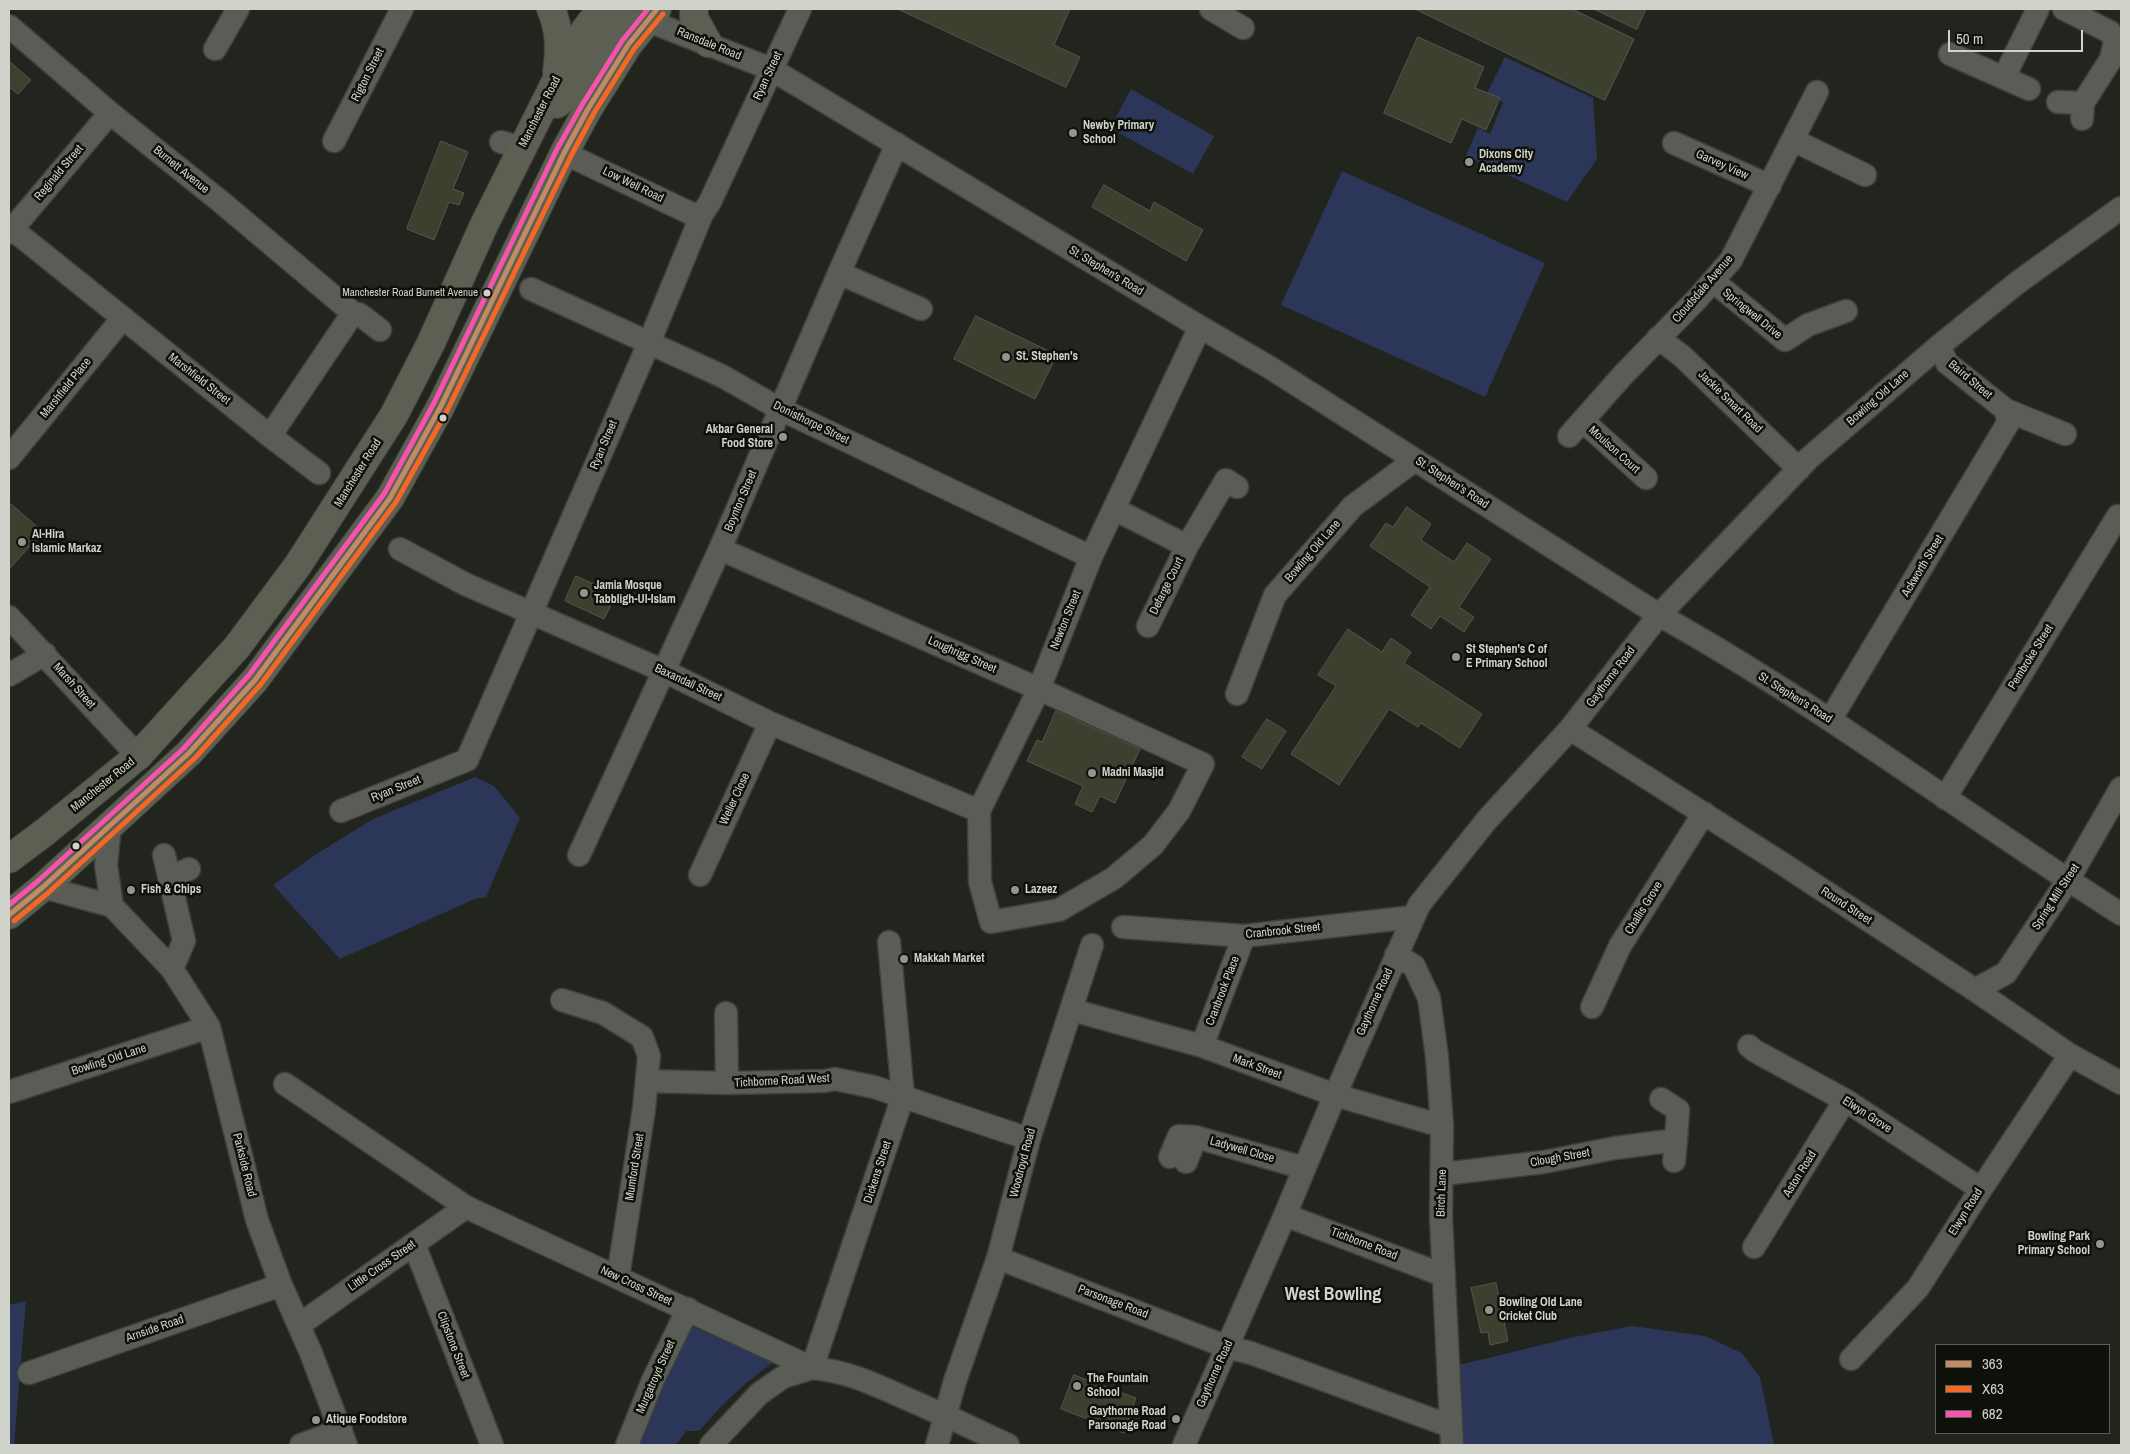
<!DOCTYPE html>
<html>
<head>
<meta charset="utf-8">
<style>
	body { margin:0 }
	#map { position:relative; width:2130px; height:1454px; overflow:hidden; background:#22241e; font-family:"Archivo Narrow",sans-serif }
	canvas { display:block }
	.frame { position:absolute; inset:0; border:10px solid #d0d3ca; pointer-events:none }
	.legend { position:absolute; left:1935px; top:1344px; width:175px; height:90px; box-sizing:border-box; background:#0e100a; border:1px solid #5c5e57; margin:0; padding:6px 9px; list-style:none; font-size:15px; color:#d0d3ca }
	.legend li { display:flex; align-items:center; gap:10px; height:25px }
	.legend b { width:25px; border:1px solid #5c5e57 }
	.scale { position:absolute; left:1948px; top:30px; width:135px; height:22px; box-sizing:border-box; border:2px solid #d0d3ca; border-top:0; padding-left:6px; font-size:15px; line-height:18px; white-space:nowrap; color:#d0d3ca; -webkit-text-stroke:4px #0e100a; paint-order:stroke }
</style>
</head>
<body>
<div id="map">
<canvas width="2130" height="1454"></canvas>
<div class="frame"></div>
<ul class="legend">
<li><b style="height:6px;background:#c18c65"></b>363</li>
<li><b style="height:6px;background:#f36827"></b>X63</li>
<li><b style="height:6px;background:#f653ac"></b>682</li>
</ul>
<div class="scale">50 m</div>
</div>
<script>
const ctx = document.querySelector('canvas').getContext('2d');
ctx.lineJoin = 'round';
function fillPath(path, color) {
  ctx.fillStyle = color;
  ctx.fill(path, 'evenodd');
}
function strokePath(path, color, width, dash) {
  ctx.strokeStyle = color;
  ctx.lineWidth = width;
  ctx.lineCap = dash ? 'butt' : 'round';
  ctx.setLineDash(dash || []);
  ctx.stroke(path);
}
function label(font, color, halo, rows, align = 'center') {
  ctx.font = font + ' "Archivo Narrow",sans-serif';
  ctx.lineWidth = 5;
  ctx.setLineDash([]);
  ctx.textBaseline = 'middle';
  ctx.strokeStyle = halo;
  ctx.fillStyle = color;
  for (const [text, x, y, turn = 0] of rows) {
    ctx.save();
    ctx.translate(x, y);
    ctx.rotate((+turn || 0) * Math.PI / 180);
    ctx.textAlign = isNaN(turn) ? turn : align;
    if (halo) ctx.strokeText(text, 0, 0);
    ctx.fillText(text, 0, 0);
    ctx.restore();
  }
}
fillPath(new Path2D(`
	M1505,57L1593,98L1597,159L1567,202L1466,156L1478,128L1490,134L1503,102L1487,93Z
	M1131,89L1214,136L1193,174L1110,128Z
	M1342,171L1545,263L1485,397L1281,305Z
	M475,777L494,786L520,818L486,897L475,899L340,959L273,885L315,855L373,819Z
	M26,1301L14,1445H9V1305Z
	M687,1324L774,1362C745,1382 722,1404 699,1431H686L676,1445H637Z
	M1632,1326L1705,1336L1742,1353L1760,1377L1774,1445H1463L1455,1366L1574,1337Z`), '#2c3659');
const building = new Path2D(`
	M898,9H1070L1054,45L1080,57L1066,87Z
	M1415,9H1572L1634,39L1605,100Z
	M1594,9H1646L1637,29Z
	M1418,37L1484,67L1475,88L1500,98L1486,130L1462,119L1451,143L1384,113Z
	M9,61L31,80L18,94L9,87Z
	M441,141L468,152L453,189L464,193L459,205L449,202L434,240L407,229Z
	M1104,185L1150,211L1154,202L1203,230L1186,261L1092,207Z
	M976,316L1057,355L1035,399L954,359Z
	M11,504L43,532L9,569V506Z
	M1407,507L1431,524L1421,540L1454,562L1467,543L1491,559L1459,607L1474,617L1464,632L1440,616L1431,629L1411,615L1430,587L1370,546L1386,523L1393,527Z
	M576,576L602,588L597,599L611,605L604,619L565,601Z
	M1348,629L1382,652L1391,638L1411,652L1404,663L1482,714L1460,748L1421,723L1418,727L1389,709L1339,785L1291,754L1336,686L1318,675Z
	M1056,711L1140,749L1115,803L1100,796L1092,812L1075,804L1083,786L1027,761L1037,740L1042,742Z
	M1267,719L1286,731L1262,769L1242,757Z
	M1496,1283L1508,1341L1490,1345L1488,1332L1481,1333L1471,1288Z
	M1074,1375L1136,1398L1124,1433L1061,1409Z`);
fillPath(building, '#3c402e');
strokePath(building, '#545651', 1);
const minor = new Path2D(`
	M618,9L771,69L1200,327L1269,367L1659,615C1819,704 1966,816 2121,914
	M1211,9L1243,28
	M2064,9L2110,32L2115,41L2111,59L2083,103L2082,119
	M9,26L110,113L220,201L353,313L359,314L380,330
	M215,49L238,9
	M1950,54L2029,89
	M2004,77L2038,9
	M2058,102L2083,103
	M1793,140L1865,175
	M334,141L402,9
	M501,142L522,148
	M1674,143L1770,186
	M564,153L692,214H702
	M12,229L270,436L353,313
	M9,233L110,113
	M839,273L921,309
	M1713,281L1785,340L1808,325L1846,311
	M531,289L722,376L780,409L1091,557
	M1658,338L1682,356L1799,469
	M1939,346L1947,363L2006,410L2065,434
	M1583,421L1646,478
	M270,436L319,473
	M1569,436L1623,375L1697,299L1731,260L1817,92
	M9,458L122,319
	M1114,509L1187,546
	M400,549L465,584L664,671L770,723L979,811
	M720,549L1039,689L1203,764L1179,811L1153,845L1114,878L1059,910L991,922L980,882L979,811L1039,689L1091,557L1200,327
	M9,617L138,756
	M1148,626L1187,546L1226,480L1237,487
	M9,675L45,654
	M1237,694L1275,595L1353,506L1415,460
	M1830,720L2008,423L2006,410
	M1570,729L1783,864L1975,990L2070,1055L2121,1083
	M1945,798L2118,516
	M341,811L467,760L649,343L702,214L710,202L800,9
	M110,825L106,865L112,906
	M164,855L184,941L172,969
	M579,855L720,549L839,273L897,144
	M700,875L770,723
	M169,878L189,869
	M43,887L112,906L172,969L209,1027L257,1220L281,1285L311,1353L346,1445
	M1123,927L1244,936L1413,917
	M1396,955L1414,966L1429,998L1437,1057L1442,1126L1441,1218L1452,1445
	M1975,990L2006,973L2068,880L2121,788
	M562,1000L603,1013L642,1037L649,1056L644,1109L618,1277
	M1592,1007L1620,946L1704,813
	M1072,1010L1202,1046L1335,1095L1442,1126
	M726,1013L727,1083
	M1202,1046L1244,936
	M1749,1046L1755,1051L1845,1100L1981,1189
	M647,1081L727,1083L825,1081L835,1079L874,1087L1029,1139
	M285,1084L466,1207L812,1368C846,1371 872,1383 903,1397C938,1412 973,1428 1008,1445
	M9,1092L209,1027
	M1170,1157L1179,1136L1196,1137L1304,1168
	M1674,1161L1676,1140
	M1186,1162L1196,1137
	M1443,1174L1544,1162L1615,1148L1676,1140L1678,1110L1661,1099
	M1285,1215L1443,1275
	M414,1244L492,1445
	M1754,1247L1845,1100
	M998,1258L1227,1347L1251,1353L1450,1426
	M299,1325L466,1207
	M1851,1359L1918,1288L1981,1189L2070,1055
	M812,1368L903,1096L889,942
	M29,1373L281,1285
	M301,1445L341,1430
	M627,1445L653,1380L688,1309
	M711,1445L759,1394L783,1377L812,1368
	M937,1445L955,1381L998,1258L1029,1139L1092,945
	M1184,1445L1285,1215L1335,1095L1419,905L1486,821L1570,729L1659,615L1809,458L1939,346L2017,283L2121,208`);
const major = new Path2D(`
	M551,9C560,30 560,48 557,72
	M694,9V18L708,43
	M557,104C580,85 596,38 619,26C629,20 638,20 649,20
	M9,859L45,832L138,756L237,647L298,565L394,415L431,343L484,225L556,81L585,30L601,9
	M9,915L43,887L189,753L255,680L390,498L441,406L564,153L588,109L628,45L657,9`);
strokePath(minor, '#3e403a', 25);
strokePath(major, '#3e403a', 30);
strokePath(minor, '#5a5c56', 22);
strokePath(major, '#5c5f52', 28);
strokePath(new Path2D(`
	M9,915L43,887L189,753L255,680L390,498L441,406L564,153L588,109L628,45L657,9`), '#c18c65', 5);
strokePath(new Path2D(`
	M14,921L48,893L195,758L261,684L396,502L448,409L571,156L594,113L634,49L663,14`), '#f36827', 5);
strokePath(new Path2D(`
	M9,905L38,881L184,748L249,675L384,494L434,403L557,149L582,105L622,41L648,9`), '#f653ac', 5);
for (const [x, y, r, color] of [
	[1073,133,5,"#93968e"],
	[1469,162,5,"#93968e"],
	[487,293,4.5,"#d0d3ca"],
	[1006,357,5,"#93968e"],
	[443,418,4.5,"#d0d3ca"],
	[783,437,5,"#93968e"],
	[22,542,5,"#93968e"],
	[584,593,5,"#93968e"],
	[1456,657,5,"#93968e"],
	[1092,773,5,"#93968e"],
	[76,846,4.5,"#d0d3ca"],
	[131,890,5,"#93968e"],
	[1015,890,5,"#93968e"],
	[904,959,5,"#93968e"],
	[2100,1244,5,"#93968e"],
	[1489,1310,5,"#93968e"],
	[1077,1386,5,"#93968e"],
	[1176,1419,5,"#93968e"],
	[316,1420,5,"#93968e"]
]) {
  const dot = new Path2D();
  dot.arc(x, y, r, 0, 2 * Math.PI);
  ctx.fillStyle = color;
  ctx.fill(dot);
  strokePath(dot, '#0e100a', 2);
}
label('11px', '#d0d3ca', '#0e100a', [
	["Manchester Road Burnett Avenue",478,293]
], 'right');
label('12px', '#d0d3ca', '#0e100a', [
	["Ransdale Road",709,44,22],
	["Rigton Street",368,75,-63],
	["Ryan Street",768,76,-65],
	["Manchester Road",540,112,-63],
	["Garvey View",1722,165,24],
	["Burnett Avenue",181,170,39],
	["Reginald Street",59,173,-50],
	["Low Well Road",633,185,26],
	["St. Stephen's Road",1106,271,31],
	["Cloudsdale Avenue",1703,289,-49],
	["Springwell Drive",1752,314,39],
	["Marshfield Street",199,379,38],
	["Baird Street",1970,380,40],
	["Marshfield Place",66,388,-51],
	["Bowling Old Lane",1878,398,-41],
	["Jackie Smart Road",1730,402,44],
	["Donisthorpe Street",811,423,26],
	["Ryan Street",604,445,-67],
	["Moulson Court",1614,450,42],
	["Manchester Road",358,473,-58],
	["St. Stephen's Road",1452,483,33],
	["Boynton Street",741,501,-67],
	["Bowling Old Lane",1313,551,-49],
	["Ackworth Street",1923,566,-59],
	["Defarge Court",1167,586,-64],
	["Newton Street",1066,620,-68],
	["Loughrigg Street",962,655,24],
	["Pembroke Street",2031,657,-58],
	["Gaythorne Road",1611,677,-53],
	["Baxandall Street",688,683,25],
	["Marsh Street",74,686,48],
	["St. Stephen's Road",1795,698,32],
	["Manchester Road",103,785,-39],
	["Ryan Street",396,789,-22],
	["Weller Close",735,799,-65],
	["Spring Mill Street",2056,897,-57],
	["Round Street",1846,906,33],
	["Challis Grove",1644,908,-58],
	["Cranbrook Street",1283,931,-6],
	["Cranbrook Place",1223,991,-69],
	["Gaythorne Road",1375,1002,-66],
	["Bowling Old Lane",109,1060,-18],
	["Mark Street",1257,1067,20],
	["Tichborne Road West",782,1081,-3],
	["Elwyn Grove",1867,1115,33],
	["Ladywell Close",1242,1150,16],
	["Clough Street",1560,1158,-10],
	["Woodroyd Road",1023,1163,-75],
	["Parkside Road",244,1165,76],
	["Mumford Street",635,1167,-81],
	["Dickens Street",878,1172,-72],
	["Aston Road",1800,1174,-58],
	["Birch Lane",1442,1193,-88],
	["Elwyn Road",1966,1212,-58],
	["Tichborne Road",1364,1244,21],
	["Little Cross Street",382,1266,-35],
	["New Cross Street",636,1286,25],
	["Parsonage Road",1113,1302,21],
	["Arnside Road",155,1329,-19],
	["Clipstone Street",453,1345,69],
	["Gaythorne Road",1215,1374,-66],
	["Murgatroyd Street",656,1377,-66]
]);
label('bold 12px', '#d0d3ca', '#0e100a', [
	["Newby Primary",1083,126],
	["School",1083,140],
	["Dixons City",1479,155],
	["Academy",1479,169],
	["St. Stephen's",1016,357],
	["Akbar General",773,430,"right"],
	["Food Store",773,444,"right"],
	["Al-Hira",32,535],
	["Islamic Markaz",32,549],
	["Jamia Mosque",594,586],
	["Tabbligh-Ul-Islam",594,600],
	["St Stephen's C of",1466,650],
	["E Primary School",1466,664],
	["Madni Masjid",1102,773],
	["Fish & Chips",141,890],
	["Lazeez",1025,890],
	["Makkah Market",914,959],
	["Bowling Park",2090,1237,"right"],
	["Primary School",2090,1251,"right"],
	["Bowling Old Lane",1499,1303],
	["Cricket Club",1499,1317],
	["The Fountain",1087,1379],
	["School",1087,1393],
	["Gaythorne Road",1166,1412,"right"],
	["Parsonage Road",1166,1426,"right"],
	["Atique Foodstore",326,1420]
], 'left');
label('bold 18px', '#d0d3ca', '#0e100a', [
	["West Bowling",1333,1295]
]);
</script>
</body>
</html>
